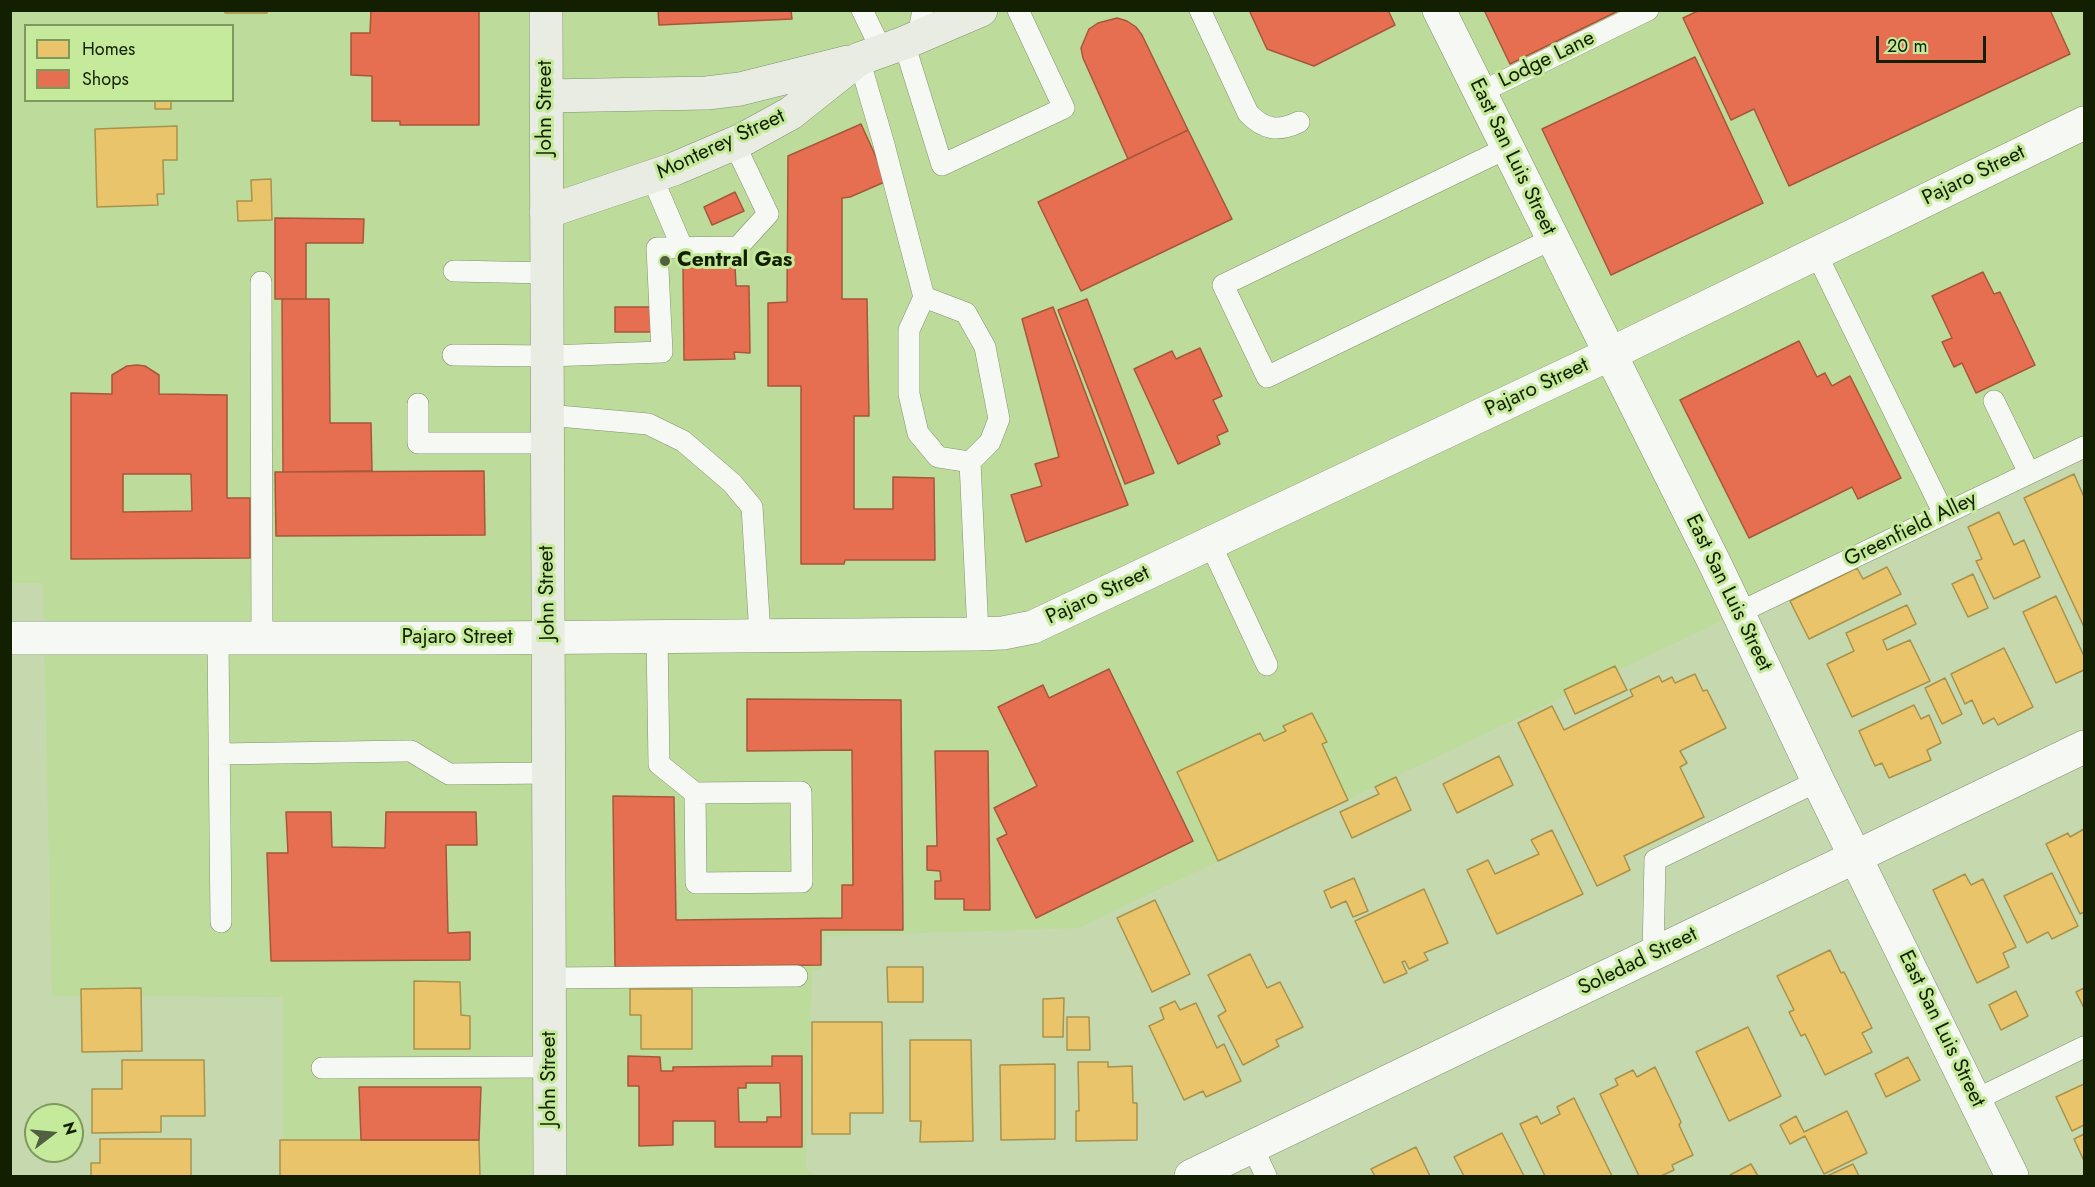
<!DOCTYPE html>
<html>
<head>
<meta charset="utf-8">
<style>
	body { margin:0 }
	#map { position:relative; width:2095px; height:1187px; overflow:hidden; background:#c5d8ae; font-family:Jost,sans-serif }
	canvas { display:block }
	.frame { position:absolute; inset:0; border:12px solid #131f01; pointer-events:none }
	.legend { position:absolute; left:24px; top:24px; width:210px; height:78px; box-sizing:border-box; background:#c6ea9c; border:2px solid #7e995e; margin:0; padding:8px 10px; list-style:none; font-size:18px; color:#131f01 }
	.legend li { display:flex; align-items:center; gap:12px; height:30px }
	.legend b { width:30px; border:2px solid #7e995e }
	.north { position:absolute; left:24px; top:1103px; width:60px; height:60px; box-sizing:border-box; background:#c6ea9c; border:2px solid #7e995e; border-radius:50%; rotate:74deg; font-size:16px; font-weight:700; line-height:24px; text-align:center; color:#131f01 }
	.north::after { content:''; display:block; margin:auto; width:21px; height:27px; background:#51603e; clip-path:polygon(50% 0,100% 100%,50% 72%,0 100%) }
	.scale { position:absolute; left:1876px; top:36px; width:110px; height:27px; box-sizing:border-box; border:3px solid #131f01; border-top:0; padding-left:8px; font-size:18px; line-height:21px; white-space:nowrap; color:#131f01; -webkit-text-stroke:4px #c6ea9c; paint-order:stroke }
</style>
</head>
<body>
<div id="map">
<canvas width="2095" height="1187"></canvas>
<div class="frame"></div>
<ul class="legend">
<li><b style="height:16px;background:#e9c46a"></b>Homes</li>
<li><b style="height:16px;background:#e76f51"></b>Shops</li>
</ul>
<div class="north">N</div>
<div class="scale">20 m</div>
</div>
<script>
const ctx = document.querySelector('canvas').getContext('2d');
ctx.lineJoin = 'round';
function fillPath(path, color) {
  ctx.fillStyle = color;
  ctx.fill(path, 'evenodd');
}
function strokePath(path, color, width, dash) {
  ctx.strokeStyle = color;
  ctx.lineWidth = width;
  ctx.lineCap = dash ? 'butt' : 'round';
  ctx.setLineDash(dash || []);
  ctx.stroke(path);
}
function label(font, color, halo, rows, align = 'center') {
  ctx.font = font + ' Jost,sans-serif';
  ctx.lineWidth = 6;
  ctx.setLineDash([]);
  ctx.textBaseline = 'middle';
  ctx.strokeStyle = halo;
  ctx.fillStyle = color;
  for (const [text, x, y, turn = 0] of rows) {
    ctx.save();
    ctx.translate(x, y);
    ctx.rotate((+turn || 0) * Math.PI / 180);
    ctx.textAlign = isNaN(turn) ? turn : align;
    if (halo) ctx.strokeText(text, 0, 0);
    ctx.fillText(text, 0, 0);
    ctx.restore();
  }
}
fillPath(new Path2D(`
	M10,11H2084V454L1738,613L1078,928L825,936L821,969L812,971L806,1169L814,1176H283V997L52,996L43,583H10ZM26,26H232V100H26Z`), '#bddb9a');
const homes = new Path2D(`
	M225,10H267V13H225Z
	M155,100H171V109H155Z
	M177,126V160H163L164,194H157L158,205L97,207L95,129Z
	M271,179L272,220L238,221L237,201H252L251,180Z
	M2074,474L2084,497V627L2024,498Z
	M1999,512L2014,545L2024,540L2040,577L1994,599L1976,561L1982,559L1968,527Z
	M1887,567L1901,594L1809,639L1790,601L1857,568L1863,579Z
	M1973,574L1988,608L1968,617L1952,584Z
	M2056,596L2084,656V670L2056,683L2023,612Z
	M1907,605L1916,624L1883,640L1887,650L1910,640L1930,681L1852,717L1827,664L1854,651L1846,633Z
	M2004,648L2033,707L1998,725L1994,718L1983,724L1972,700L1965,704L1951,674Z
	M1615,666L1627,690L1575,714L1564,690Z
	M1695,674L1703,691L1707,690L1726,728L1680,751L1687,763L1680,767L1704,817L1624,856L1630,870L1597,886L1518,723L1552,706L1564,730L1633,696L1630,690L1659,676L1662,682L1672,677L1675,683Z
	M1945,678L1962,714L1942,724L1925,688Z
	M1914,705L1921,719L1929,715L1941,743L1927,750L1931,760L1889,778L1882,763L1875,766L1859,731Z
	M1312,713L1327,742L1322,744L1348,800L1218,861L1177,772L1260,733L1264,741L1286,731L1283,726Z
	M1499,756L1513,785L1457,813L1443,784Z
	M1396,777L1411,810L1352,838L1340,812L1379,794L1375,787Z
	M2084,829V912L2080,914L2046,844L2068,833L2070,837Z
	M1552,830L1583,894L1497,934L1467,870L1488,860L1495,874L1539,854L1531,840Z
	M2052,873L2078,926L2052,939L2048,932L2027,943L2004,896Z
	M1965,874L1971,885L1983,879L2016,947L2003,953L2009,967L1977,983L1933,890Z
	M1354,878L1368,911L1353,917L1346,901L1331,908L1324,891Z
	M1424,889L1448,943L1424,953L1428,960L1409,969L1405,961L1402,962L1407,973L1384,983L1355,921Z
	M1155,900L1190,974L1152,992L1117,918Z
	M1830,950L1841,973L1844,972L1872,1028L1862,1033L1872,1052L1825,1075L1805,1034L1801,1036L1789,1012L1794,1010L1777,976Z
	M1250,954L1267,988L1280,982L1303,1027L1276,1040L1279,1046L1243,1065L1218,1016L1226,1011L1208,975Z
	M887,967H923V1002H888Z
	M414,981L460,982L461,1015L470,1016V1049H414Z
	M141,988L142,1051L82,1052L81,989Z
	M2084,988V1008L2076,992Z
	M630,989H692V1049H641V1015H630Z
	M2016,991L2028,1016L2001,1030L1989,1005Z
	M1064,998L1063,1037H1043V999Z
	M1175,1001L1180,1010L1196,1003L1217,1048L1224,1044L1241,1081L1206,1097L1203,1091L1184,1100L1149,1026L1164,1019L1160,1008Z
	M1067,1017H1089L1090,1050H1067Z
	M812,1022H882L883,1113H850V1134H812Z
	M1748,1027L1781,1096L1729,1121L1696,1052Z
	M910,1040H971L973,1141L920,1142L921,1121H910Z
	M1908,1057L1920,1080L1886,1097L1875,1074Z
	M122,1060H204L205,1116H161V1132L92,1133V1089H122Z
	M1078,1062H1108V1067L1132,1066L1133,1103H1137V1140L1076,1141V1111H1079Z
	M1055,1064V1139L1001,1140L1000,1065Z
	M1655,1067L1681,1122L1679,1125L1693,1155L1672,1165L1674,1170L1661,1176H1639L1600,1094L1618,1085L1615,1079L1633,1070L1637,1077Z
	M2084,1084V1125L2072,1131L2056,1097Z
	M1574,1098L1612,1176H1545L1520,1124L1537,1116L1541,1124L1560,1114L1557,1107Z
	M1847,1111L1867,1153L1824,1174L1805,1136L1790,1144L1780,1125L1796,1116L1804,1132Z
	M1502,1133L1524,1176H1464L1454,1157Z
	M2084,1134V1161L2074,1139Z
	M100,1139H191V1176H91V1163H100Z
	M280,1140H479L480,1176H280Z
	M1416,1147L1430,1176H1375L1371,1169Z
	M1751,1164L1758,1176H1731L1730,1175Z
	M1853,1164L1859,1176H1827Z`);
fillPath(homes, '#e9c46a');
strokePath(homes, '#a9924a', 1.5);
const shops = new Path2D(`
	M371,10H479V125H400V121H372V76L351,75V33H370Z
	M658,10H791L792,19L659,25Z
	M1249,10H1388L1395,25L1314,66L1267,49Z
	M1484,10H1620L1510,64Z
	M1700,10H2050L2070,54L1789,186L1754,109L1731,120L1683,18Z
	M1117,18L1127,21L1136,27L1142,35L1188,130L1128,159L1083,58L1081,48L1089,29L1098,23Z
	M1695,57L1763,203L1611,275L1542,129Z
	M861,124L887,181L850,197L842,198V299H867L869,416H854V509H893V477L934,478L935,560H845L844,564H801V386H768V303L787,302L788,156Z
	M1188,130L1232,219L1081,291L1038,202Z
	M735,192L744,211L712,225L704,207Z
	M275,218L364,219L363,243H306V299H275Z
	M683,266H735L736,286H749L750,353L734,352L735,359L684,360Z
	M1983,272L1994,294L2000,292L2035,365L1976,393L1962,363L1954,367L1942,342L1952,338L1932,296Z
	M282,299H329L330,423H371L372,471L283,472Z
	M1087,299L1154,473L1125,484L1058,310Z
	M615,307H653V332H615Z
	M1053,307L1128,505L1026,542L1011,495L1042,486L1035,464L1059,457L1022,319Z
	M1799,341L1817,377L1825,373L1832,386L1850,376L1901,478L1858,499L1852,487L1749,538L1680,400Z
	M1200,348L1222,396L1213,400L1228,431L1217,436L1220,444L1178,464L1134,369L1172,351L1176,359Z
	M137,365L145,366L159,375V394L227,395V498H250V558L71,559V393L112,394V375L127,366ZM123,474H191L192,511L123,512Z
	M484,471L485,535L276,536L275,472Z
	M1109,669L1193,841L1036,918L997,839L1007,834L994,808L1037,786L998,707L1043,685L1049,698Z
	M747,699L901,700L903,930H821V965L615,967L613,796L674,797L676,920L842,918V885H853L852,750L747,751Z
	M935,751H988L990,910H964V899H935V881H941L940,871L927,870V846H937Z
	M286,812H331L332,847L385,848L386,812H476L477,845H446L448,933L470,932V960L271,961L267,853H288Z
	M628,1056L660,1057L661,1071H673V1067L772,1066V1056H802V1147H715V1121H673V1145L639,1146V1086H628ZM746,1083H780L781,1117H767V1122H739L738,1088H746Z
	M359,1087H481L479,1140H361Z`);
fillPath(shops, '#e76f51');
strokePath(shops, '#a75739', 1.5);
const service = new Path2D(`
	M862,10L882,51
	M1200,10L1248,113C1264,130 1278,132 1299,122
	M918,37L923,10
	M904,43L942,165L1064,108L1018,10
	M859,59L883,141L924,297L966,313L985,347L999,419L990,442L970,462L978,634
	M1479,93L1648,10
	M1507,148L1223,285L1267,377L1552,239
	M652,177L682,247
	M1816,253L1944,514
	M454,271L547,273
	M261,282L262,639
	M924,297L909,330V394L918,433L938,457L970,462
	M453,355L547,356L662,352L657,248L738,247L768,214L734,143
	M1994,401L2029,473
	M418,404V443H547
	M547,415L648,424L683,441L732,483L752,507L760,635
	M1210,543L1267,665
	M1738,613L2084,447
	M657,636L659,764L695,793L801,792L802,882L696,883L695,793
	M218,639L221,922
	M219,754L406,751H411L449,774L549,773
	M1653,955L1655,860L1818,781
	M549,978L797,976
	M322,1068L550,1067
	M1975,1100L2084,1047
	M1253,1148L1266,1176`);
const minor = new Path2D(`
	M1191,1176L2084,747`);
const tertiary = new Path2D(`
	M1439,10L1716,566L1818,781L2012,1176
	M10,638H486L978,634L1003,633L1033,627L1610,354L2084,123`);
const secondary = new Path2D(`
	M546,10L550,1176
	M547,96L707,93L740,89L848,62
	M546,212L674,169L742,140L791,113L859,59L904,43L981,10`);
strokePath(service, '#839270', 22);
strokePath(minor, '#839270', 34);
strokePath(tertiary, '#839270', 34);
strokePath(secondary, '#839270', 34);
strokePath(service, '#f6f9f3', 21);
strokePath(minor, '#f6f9f3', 33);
strokePath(tertiary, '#f6f9f3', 33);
strokePath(secondary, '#e8ece3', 33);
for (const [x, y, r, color] of [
	[665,261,6,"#51603e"]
]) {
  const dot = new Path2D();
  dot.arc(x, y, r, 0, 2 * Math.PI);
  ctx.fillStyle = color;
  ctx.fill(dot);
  strokePath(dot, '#c6ea9c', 2);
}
label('21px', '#131f01', '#c6ea9c', [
	["Lodge Lane",1547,60,-26],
	["John Street",546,108,-90],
	["Monterey Street",721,145,-25],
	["East San Luis Street",1512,157,64],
	["Pajaro Street",1974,176,-26],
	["Pajaro Street",1537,388,-25],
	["Greenfield Alley",1911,530,-26],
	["John Street",548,593,-91],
	["East San Luis Street",1728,593,64],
	["Pajaro Street",1098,596,-25],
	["Pajaro Street",457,638],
	["Soledad Street",1638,962,-26],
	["East San Luis Street",1941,1029,64],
	["John Street",550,1079,-90]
]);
label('bold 21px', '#131f01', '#c6ea9c', [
	["Central Gas",677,261]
], 'left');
</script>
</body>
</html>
